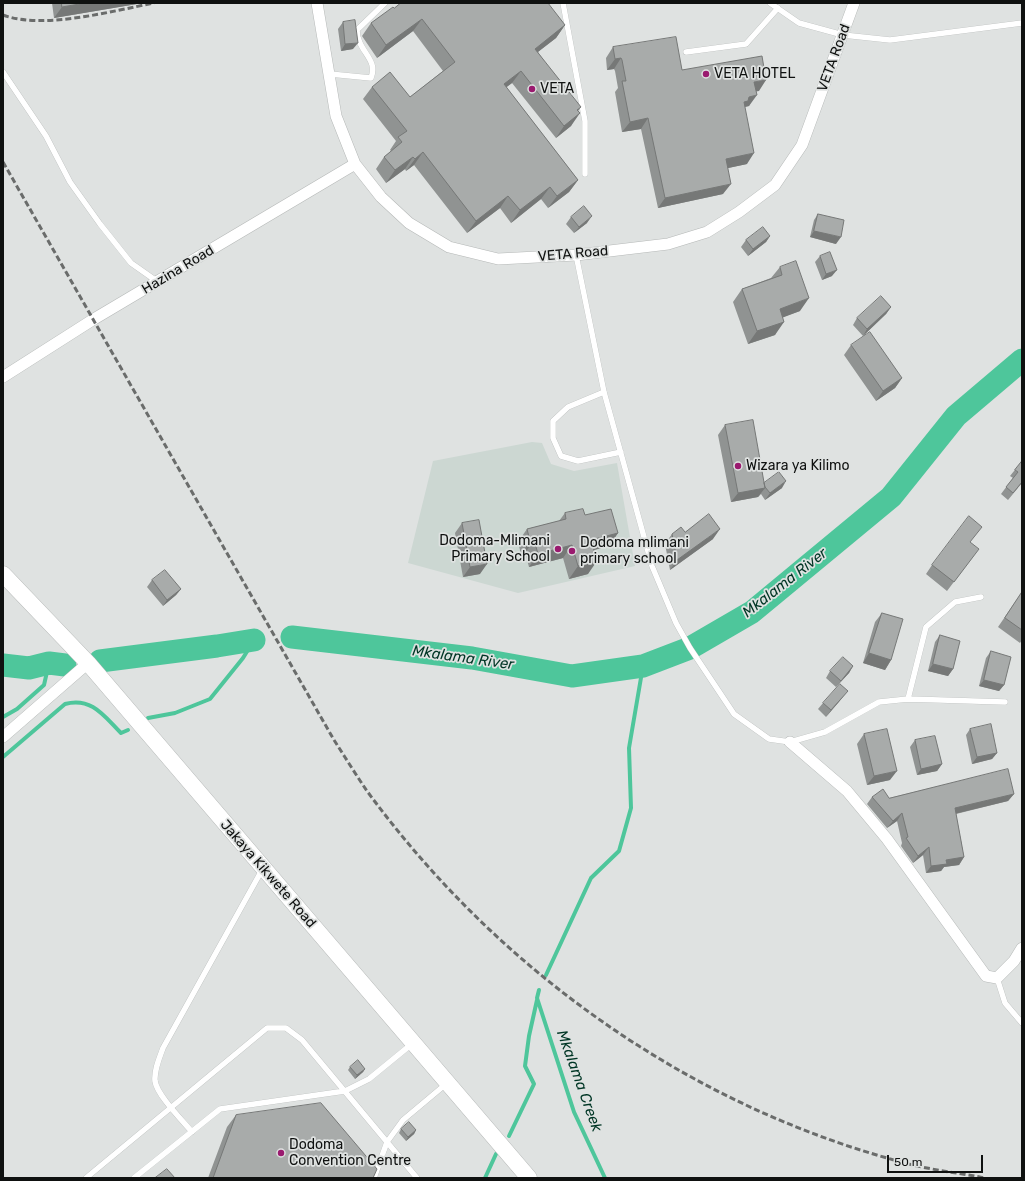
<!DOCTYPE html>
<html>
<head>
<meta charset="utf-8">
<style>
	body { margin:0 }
	#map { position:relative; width:1025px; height:1181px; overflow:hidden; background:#dfe2e1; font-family:Rubik,sans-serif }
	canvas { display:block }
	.frame { position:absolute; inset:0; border:4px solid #0f1110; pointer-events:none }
	.scale { position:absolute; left:887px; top:1155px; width:96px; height:18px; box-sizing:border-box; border:2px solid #0f1110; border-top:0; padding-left:5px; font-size:12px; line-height:14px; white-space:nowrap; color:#0f1110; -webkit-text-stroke:3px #dfe2e1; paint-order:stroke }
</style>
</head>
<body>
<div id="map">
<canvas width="1025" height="1181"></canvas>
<div class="frame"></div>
<div class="scale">50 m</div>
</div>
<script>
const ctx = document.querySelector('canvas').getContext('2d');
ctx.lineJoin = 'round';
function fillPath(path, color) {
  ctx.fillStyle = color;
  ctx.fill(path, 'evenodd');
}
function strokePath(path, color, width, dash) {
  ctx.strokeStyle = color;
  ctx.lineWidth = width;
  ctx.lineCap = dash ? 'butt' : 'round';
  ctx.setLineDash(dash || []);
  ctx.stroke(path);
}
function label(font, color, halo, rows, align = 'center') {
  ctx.font = font + ' Rubik,sans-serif';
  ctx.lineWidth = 3.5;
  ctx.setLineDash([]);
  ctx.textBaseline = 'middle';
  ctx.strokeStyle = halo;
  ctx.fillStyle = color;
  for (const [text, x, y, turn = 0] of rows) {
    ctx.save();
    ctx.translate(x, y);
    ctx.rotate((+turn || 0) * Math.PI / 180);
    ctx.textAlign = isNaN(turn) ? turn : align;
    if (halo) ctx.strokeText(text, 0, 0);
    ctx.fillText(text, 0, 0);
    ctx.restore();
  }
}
fillPath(new Path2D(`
	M532,442L542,443L551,464L574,471L617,463L635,566L518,593L408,563L433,461Z`), '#ccd7d2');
strokePath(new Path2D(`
	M3,717L17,709L44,685L49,663
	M148,718L175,713L210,699L243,658L254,640
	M3,757L65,704C92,697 104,716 121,733L128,730
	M546,975L591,878L619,851L631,808L629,748L643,666
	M539,990L537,998L574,1112L605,1178
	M509,1136L534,1084L525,1066L529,1036L537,1000
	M485,1178L496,1154`), '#4ec69b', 4);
strokePath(new Path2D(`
	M292,637L472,658L572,676L643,666L690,648L752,612L891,497L956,416L1022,360
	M100,661L217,646L254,640
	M3,665L29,668L49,663L65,665`), '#4ec69b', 23);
const lane = new Path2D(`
	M563,3L585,121V174
	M770,3L799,23L843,35L890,40L1022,23
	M686,52L746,44L778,8
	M3,72L46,136L70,182L100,224L131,263L158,282
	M330,74L371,78C377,63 366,56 360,43C358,39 357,34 357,30L385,3
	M576,255L604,392L652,566L676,623L690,648L734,714L769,739L790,742L825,732L879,702L908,699L1005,702
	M604,392L568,407L553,421V438L561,456L578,461L621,452
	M908,699L926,627L955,602L981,597
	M997,978L1005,1003L1022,1023
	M192,1132C182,1120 157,1095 155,1081C154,1070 159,1059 163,1048L262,870
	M86,1178L267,1028H286L302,1040L417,1178
	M134,1178L220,1109L345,1091L369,1079L413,1043
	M374,1178L387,1142L403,1120L446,1084`);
const street = new Path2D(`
	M317,3L336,116L355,164L381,197L409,223L449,247L498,259L576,255L668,244L707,232L739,212L775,185L802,145L854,3
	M3,377L94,319L355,164
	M3,737L88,663
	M790,742L847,791L887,839L986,976L997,978L1014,961L1022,948`);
const secondary = new Path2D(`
	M3,574L88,663L529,1178`);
strokePath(lane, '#b5b8b7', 6);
strokePath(street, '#b5b8b7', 12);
strokePath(secondary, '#b5b8b7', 17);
strokePath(lane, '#fff', 5.5);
strokePath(street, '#fff', 11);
strokePath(secondary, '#fff', 16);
strokePath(new Path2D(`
	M3,15C43,30 112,11 154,3
	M3,162L334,740C345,757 356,775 367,791C499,971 689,1106 905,1163C931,1170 959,1173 985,1178`), '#6a6c6b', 3, [6, 3]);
fillPath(new Path2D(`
	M52,3H143L54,18Z
	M394,8L565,25L556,38L538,52L578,111L571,126L556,138L512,83L506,87L578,180L569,192L548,208L541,199L511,223L500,208L467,233L414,165L406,171L405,169L386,183L376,169L384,157L391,151L390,150L396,141L363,99L372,87L410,97L443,71L413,31L377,58L362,36L371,23Z
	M343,22L353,49L341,51L338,29Z
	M613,47L682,70L759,91H756L749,106L745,107L747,164L728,168L723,194L658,208L641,129L622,132L615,92L618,88L615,71L614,69L607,70L606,58Z
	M818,214L836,244L810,237L814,220Z
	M571,217L587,223L574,233L566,224Z
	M770,236L766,242L748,256L741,247L746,240Z
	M820,256L832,276L822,280L815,262Z
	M780,267L800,311L783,317L775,335L748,344L733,302L742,289L771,278Z
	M891,307L886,314L863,336L853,325L857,318Z
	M851,345L902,378L895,388L876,401L844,355Z
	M725,425L764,483L782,488L765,500L761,494L758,497L731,502L718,435Z
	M1022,461V483L1008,500L1001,494L1013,478L1010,476Z
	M565,513L585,515L618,533L609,546L594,550L588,574L569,579L563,558L529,567L525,553L521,554L518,542L527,529L559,521Z
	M462,523L480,574L463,577L455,533Z
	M685,532L713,539L670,570L665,544L672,534Z
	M970,543L972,558L947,591L926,574L932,565Z
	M152,580L181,589L176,595L163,606L147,587Z
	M1022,592V640L1020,643L998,627Z
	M882,613L891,660L885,670L863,663L875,622Z
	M940,635L953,669L948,676L928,671L935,642Z
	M991,651L1004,685L999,691L979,686L986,658Z
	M853,666L849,673L836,687L826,678L830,671Z
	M843,697L826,717L818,709L823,703Z
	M970,729L997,753L992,759L972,764L966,735Z
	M864,734L890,780L867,785L857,744Z
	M915,740L942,764L937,771L917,775L910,747Z
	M1014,794L1008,801L956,814L964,857L959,865L944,867L941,871L926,873L923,855L913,863L901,846L902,843L897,821L887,828L867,804L872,797L889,798Z
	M350,1067L365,1069L363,1072L355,1079L348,1070Z
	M236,1115L373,1178H208L227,1127Z
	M401,1129L416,1130L414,1134L406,1141L399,1133Z`), '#909392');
fillPath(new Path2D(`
	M85,3H143L54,18L62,7Z
	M422,19L413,31L377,58L386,45Z
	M565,25L556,38L526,61L535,49Z
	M358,43L353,49L341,51L345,44Z
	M621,58L614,69L607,70L615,59Z
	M521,71L512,83L495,96L504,84Z
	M766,80L759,91L747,93L754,82Z
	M757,95L749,106L744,107V102L749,97Z
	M581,107L572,119L580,113L571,126L556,138L564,126L577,110Z
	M648,118L641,129L622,132L630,122Z
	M423,152L414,165L406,171L415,159Z
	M754,153L747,164L719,170L726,159Z
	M413,157L405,169L386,183L395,170Z
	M578,180L569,192L548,208L557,196Z
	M731,184L723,194L658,208L665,198Z
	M550,187L541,199L511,223L520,210Z
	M508,196L500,208L467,233L476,221Z
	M592,216L587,223L574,233L579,227Z
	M814,231L841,237L836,244L810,237Z
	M770,236L766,242L748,256L753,249Z
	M837,270L832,276L822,280L826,274Z
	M809,298L800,311L771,322L780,309Z
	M891,307L886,314L863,336L867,329Z
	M784,322L775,335L748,344L757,331Z
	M902,378L895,388L876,401L883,391Z
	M786,481L782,488L765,500L770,493Z
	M765,488L758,497L731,502L738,493Z
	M720,529L713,539L670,570L677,560Z
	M618,533L609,546L582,553L591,540Z
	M534,540L525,553L521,554L530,541Z
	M572,545L563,558L529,567L538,554Z
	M597,561L588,574L569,579L578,566Z
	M487,564L480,574L463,577L470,567Z
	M181,589L176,595L163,606L167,600Z
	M869,653L891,660L885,670L863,663Z
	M933,664L953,669L948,676L928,671Z
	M853,666L849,673L836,687L841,681Z
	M984,680L1004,685L999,691L979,686Z
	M848,691L843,697L826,717L831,710Z
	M997,753L992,759L972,764L977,757Z
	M942,764L937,771L917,775L921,769Z
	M897,771L890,780L867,785L874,776Z
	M1014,794L1008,801L950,815L955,808Z
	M902,813L897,821L887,828L893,821Z
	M929,847L923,855L913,863L918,856Z
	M964,857L959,865L944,867L941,871L926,873L931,866L946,860Z
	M365,1069L363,1072L355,1079L357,1075Z
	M416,1130L414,1134L406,1141L408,1137Z`), '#767877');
const building = new Path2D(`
	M62,3H85L62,7Z
	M401,3H548L565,25L535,49L581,107L577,110L580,113L564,126L521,71L504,84L578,180L557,196L550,187L520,210L508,196L476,221L423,152L415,159L413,157L395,170L384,157L402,142L398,137L407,131L372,87L390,72L410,97L455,62L422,19L386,45L371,23L393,7L394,8Z
	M355,20L358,43L345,44L343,22Z
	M676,37L682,70L762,56L766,80L754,82L757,95L749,97L748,101L744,102L754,153L726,159L731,184L665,198L648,118L630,122L622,81H626L622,60L621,58L615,59L613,47Z
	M584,206L592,216L579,227L571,217Z
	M818,214L844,220L841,237L814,231Z
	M763,227L770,236L753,249L746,240Z
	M830,252L837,270L826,274L820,256Z
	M796,261L809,298L780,309L784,322L757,331L742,289L782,275L780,267Z
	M881,296L891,307L867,329L857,318Z
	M870,332L902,378L883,391L851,345Z
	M753,420L765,488L738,493L725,425Z
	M1022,461V482L1013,493L1006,487L1018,472L1015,470Z
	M779,472L786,481L770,493L765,487L764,483Z
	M583,509L585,515L611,509L618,533L591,540L597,561L578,566L572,545L538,554L534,540L530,541L527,529L566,519L565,513Z
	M709,514L720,529L677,560L672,534L681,527L685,532Z
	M969,516L982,527L970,542L979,549L954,582L932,565Z
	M479,520L487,564L470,567L462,523Z
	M165,570L181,589L167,600L152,580Z
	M1022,592V630L1005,618Z
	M882,613L903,619L891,660L869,653Z
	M940,635L960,641L953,669L933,664Z
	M991,651L1011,657L1004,685L984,680Z
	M843,657L853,666L841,681L830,671Z
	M840,684L848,691L831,710L823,703Z
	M991,724L997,753L977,757L970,729Z
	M887,729L897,771L874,776L864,734Z
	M935,736L942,764L921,769L915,740Z
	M1008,769L1014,794L955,808L964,857L946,860L947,864L931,866L929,847L918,856L906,838L908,837L902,813L893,821L872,797L883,789L889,798Z
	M358,1060L365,1069L357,1075L350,1067Z
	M321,1103L377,1169L373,1178H213L236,1115Z
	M409,1122L416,1130L408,1137L401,1129Z
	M167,1169L175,1178H155Z`);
fillPath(building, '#a8abaa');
strokePath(building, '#767877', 1);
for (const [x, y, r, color] of [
	[706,74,4,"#9a1a6f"],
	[532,89,4,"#9a1a6f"],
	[738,466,4,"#9a1a6f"],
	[558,549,4,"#9a1a6f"],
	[572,551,4,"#9a1a6f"],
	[281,1153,4,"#9a1a6f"]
]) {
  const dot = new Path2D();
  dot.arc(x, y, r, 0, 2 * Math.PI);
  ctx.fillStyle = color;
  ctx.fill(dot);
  strokePath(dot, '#dfe2e1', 1.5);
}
label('14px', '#0f1110', '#dfe2e1', [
	["VETA Road",834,58,-70],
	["VETA Road",573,254,-5],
	["Hazina Road",178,270,-31],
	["Jakaya Kikwete Road",268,874,49]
]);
label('14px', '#0f1110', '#dfe2e1', [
	["VETA HOTEL",714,74],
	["VETA",540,89],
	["Wizara ya Kilimo",746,466],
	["Dodoma-Mlimani",550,541,"right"],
	["Primary School",550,557,"right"],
	["Dodoma mlimani",580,543],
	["primary school",580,559],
	["Dodoma",289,1145],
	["Convention Centre",289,1161]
], 'left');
label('italic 15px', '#003625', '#dfe2e1', [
	["Mkalama River",785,583,-38],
	["Mkalama River",463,658,8],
	["Mkalama Creek",579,1081,70]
]);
</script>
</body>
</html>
